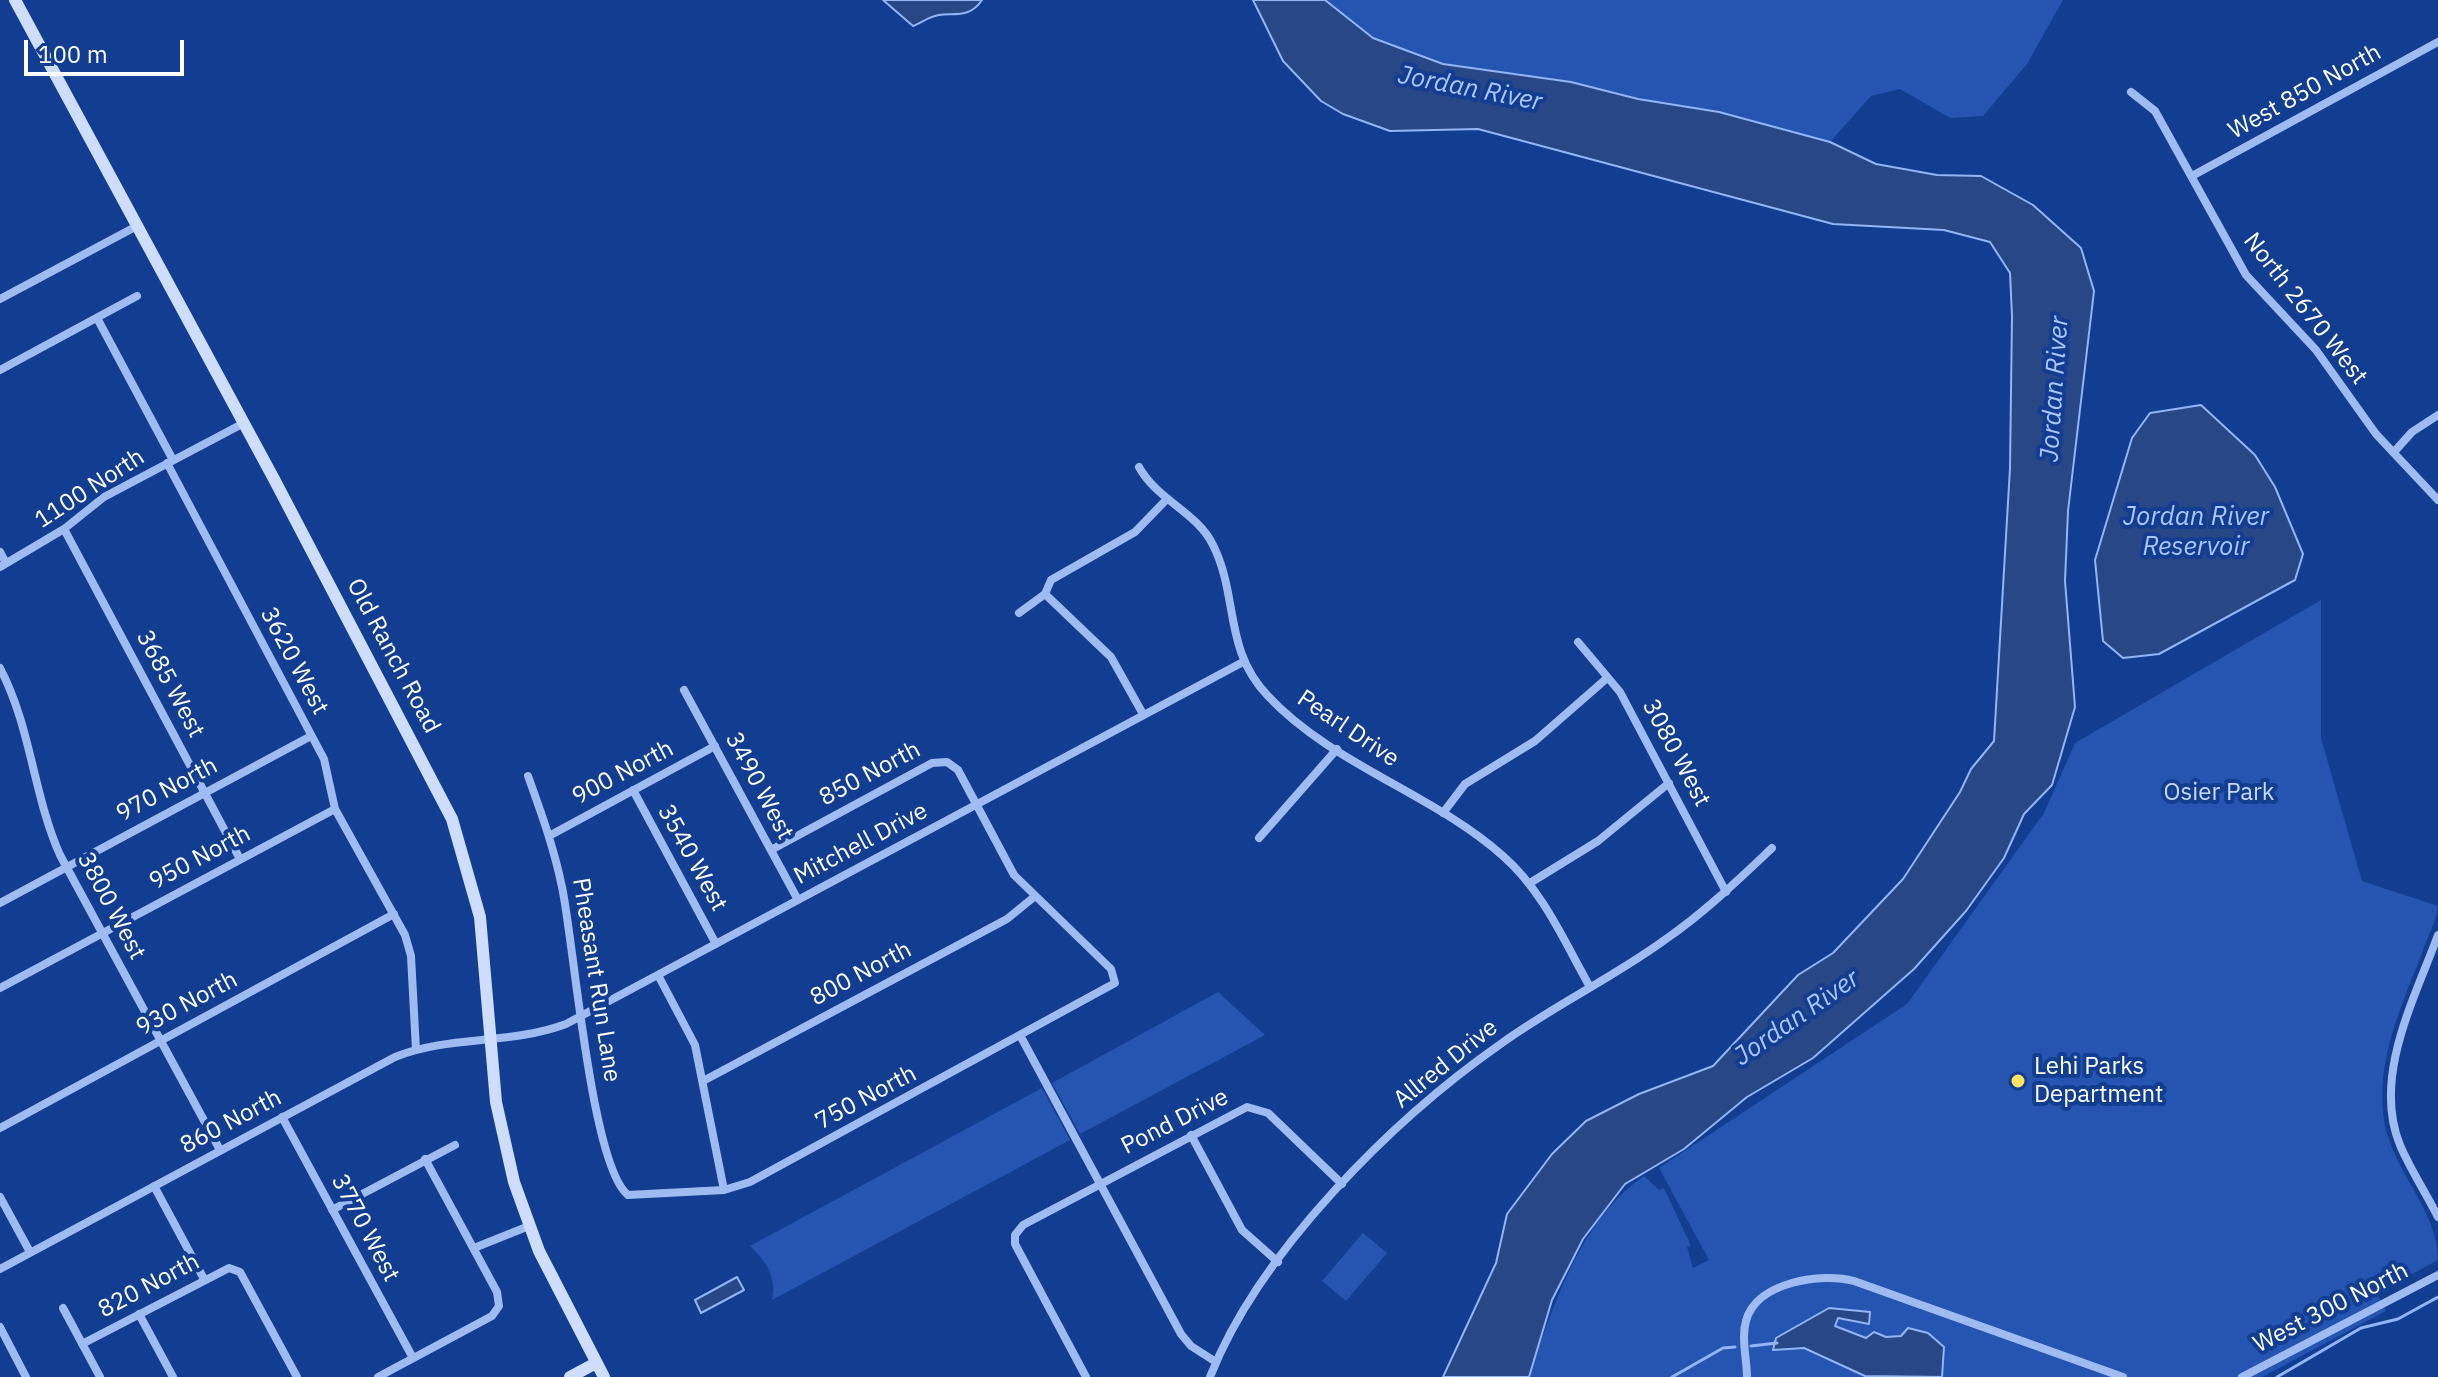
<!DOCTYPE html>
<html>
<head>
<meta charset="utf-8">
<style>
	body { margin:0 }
	#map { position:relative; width:2438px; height:1377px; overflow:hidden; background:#133d91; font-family:"IBM Plex Sans",sans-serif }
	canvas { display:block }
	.scale { position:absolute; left:24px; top:40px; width:160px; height:36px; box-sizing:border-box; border:4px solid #fff; border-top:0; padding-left:10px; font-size:24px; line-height:28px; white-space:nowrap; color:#fff; -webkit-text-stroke:6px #133d91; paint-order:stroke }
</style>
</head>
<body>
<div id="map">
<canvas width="2438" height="1377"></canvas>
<div class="scale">100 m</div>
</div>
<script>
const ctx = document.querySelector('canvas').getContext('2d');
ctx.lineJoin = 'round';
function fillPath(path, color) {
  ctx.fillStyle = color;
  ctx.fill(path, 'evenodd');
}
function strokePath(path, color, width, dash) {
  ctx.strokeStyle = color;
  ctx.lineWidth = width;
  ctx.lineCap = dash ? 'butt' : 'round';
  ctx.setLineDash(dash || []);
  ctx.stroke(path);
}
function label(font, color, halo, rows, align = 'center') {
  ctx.font = font + ' "IBM Plex Sans",sans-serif';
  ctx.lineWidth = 8;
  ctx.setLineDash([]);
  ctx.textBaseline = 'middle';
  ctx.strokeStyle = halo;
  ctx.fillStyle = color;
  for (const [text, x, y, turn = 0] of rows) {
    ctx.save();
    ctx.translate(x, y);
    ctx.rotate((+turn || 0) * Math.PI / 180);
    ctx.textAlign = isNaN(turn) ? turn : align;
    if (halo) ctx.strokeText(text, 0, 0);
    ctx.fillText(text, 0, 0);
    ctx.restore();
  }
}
fillPath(new Path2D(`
	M1325,0H2063L2027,64L1983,116L1950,118L1900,89L1871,96L1830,142L1719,112L1638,99L1571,82L1443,64L1373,38Z
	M2321,600V738L2362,881L2438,906C2436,922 2427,938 2422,953C2402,1005 2378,1055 2383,1112C2387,1167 2438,1207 2438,1260L2377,1293L2386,1311L2262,1377H1513L1520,1354L1540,1344C1562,1283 1588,1214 1644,1176L1659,1190L1664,1188L1691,1246L1687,1247L1693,1268L1709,1260L1659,1168L1907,1004L2044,813L2075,743Z
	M1218,992L1265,1035L1080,1134L1052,1083Z
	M1042,1088L1070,1140L772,1300C777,1277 767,1262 750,1246Z
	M1363,1233L1387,1253L1346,1301L1322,1281Z`), '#2555b1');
const water = new Path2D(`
	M883,0H982C970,18 956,13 939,15C930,16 921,23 913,26Z
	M1253,0H1325L1373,38L1443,64L1571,82L1638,99L1719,112L1830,142L1876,164L1937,175L1981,176L2033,205L2081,248L2094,291L2068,511L2065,581L2075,707L2052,785L2024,814L2004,858L1966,911L1914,969L1813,1058L1747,1097L1684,1149L1625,1184L1583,1239L1552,1300L1529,1377H1443L1496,1263L1507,1214L1552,1154L1586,1121L1639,1094L1713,1066L1798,975L1833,953L1903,879L1960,792L1971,769L1994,741L2010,468L2012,316L2010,273L1990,242L1944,230L1833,224L1478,129L1390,131L1343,114L1321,101L1283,61Z
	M2201,405L2255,455L2275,487L2303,554L2295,580L2159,654L2123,658L2103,641L2095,560L2132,438L2150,413Z
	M737,1277L744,1290L701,1313L695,1300Z
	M1829,1308L1870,1312L1869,1324L1838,1318L1835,1326L1866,1338L1874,1332L1886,1337L1901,1336L1908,1328L1928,1333L1944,1347L1942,1377L1865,1376L1804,1348L1773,1350L1776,1338Z`);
fillPath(water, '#284787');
strokePath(water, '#91b5f5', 2);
strokePath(new Path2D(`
	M1751,1346L1777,1343
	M1672,1377L1723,1348L1735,1347
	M2277,1377L2361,1328L2398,1319L2438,1297`), '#91b5f5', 3);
strokePath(new Path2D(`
	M2131,92L2155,111L2246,275L2316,350L2376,434L2438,500
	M2192,176L2438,42
	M0,299L137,226
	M97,318L173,460
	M0,370L137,296
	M2394,452L2412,432L2438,415
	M167,463L324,759L335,809L405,935L411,956L416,1050
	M1139,467C1157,500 1197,512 1213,545C1239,597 1223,649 1268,696C1331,764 1434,794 1503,856C1543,891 1564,941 1590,987
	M64,529L240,859
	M0,552L6,563
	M0,567L64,529L104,497L244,423
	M1045,594L1111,657L1143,714
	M1019,613L1045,594L1051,580L1135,532L1166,500
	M1578,642L1620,692L1726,892
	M0,668C31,727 33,794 60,855L220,1150
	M684,690L798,900
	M528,776C541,812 554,848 562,887C574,943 591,1166 628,1195L724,1190L750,1182L1115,983L1111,969L1014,875L958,770L947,762L932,763L771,850
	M633,790L716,944
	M1443,813L1465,784L1535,741L1606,679
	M549,836L715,746
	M1259,838L1337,749
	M1530,883L1598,841L1669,783
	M0,903L311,736
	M2438,935C2415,998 2372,1077 2400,1145C2410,1169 2426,1193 2438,1217
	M658,975L695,1045L724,1190
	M0,988L335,809
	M1021,1037L1181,1334L1191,1346L1216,1362
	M703,1081L1007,919L1034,897
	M282,1117L413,1358
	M0,1128L394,914
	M1191,1135L1242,1230L1278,1262
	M154,1186L204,1279
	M0,1197L30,1252
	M332,1210L455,1145
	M474,1248L529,1226
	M0,1269L395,1057C450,1035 510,1045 566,1024L1243,662
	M63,1308L100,1377
	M139,1314L173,1377
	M0,1327L26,1377
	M82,1344L229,1268L240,1272L297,1377
	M378,1377L492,1316L499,1306L497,1292L425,1159
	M1086,1377L1015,1244V1235L1023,1225L1247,1107L1268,1113L1342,1184
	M1210,1377C1259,1252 1393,1119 1502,1043C1555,1005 1614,977 1666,939C1705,912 1738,880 1772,848
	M1747,1377C1747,1360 1741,1338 1746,1321C1756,1282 1822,1272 1854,1281L2123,1377
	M2242,1377L2438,1275`), '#9fbcf2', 8);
strokePath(new Path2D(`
	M15,0L274,479L452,819L480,917L496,1102L514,1182L539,1251L604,1377
	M570,1377L596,1363`), '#ceddfc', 12);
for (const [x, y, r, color] of [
	[2018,1081,8,"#ffe260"]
]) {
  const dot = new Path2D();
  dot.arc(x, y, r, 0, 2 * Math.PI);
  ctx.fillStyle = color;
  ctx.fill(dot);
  strokePath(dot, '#133d91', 3);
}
label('24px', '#fff', '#133d91', [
	["West 850 North",2305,92,-29],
	["North 2670 West",2305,309,52],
	["1100 North",90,489,-33],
	["Old Ranch Road",393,656,62],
	["3620 West",294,661,62],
	["3685 West",170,684,62],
	["Pearl Drive",1348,729,34],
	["3080 West",1676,753,62],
	["900 North",623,773,-28],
	["850 North",870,774,-28],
	["3490 West",759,786,62],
	["970 North",167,790,-28],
	["Mitchell Drive",861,844,-28],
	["950 North",200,858,-28],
	["3540 West",692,858,61],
	["3800 West",111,906,62],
	["800 North",861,974,-28],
	["Pheasant Run Lane",596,980,81],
	["930 North",187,1004,-28],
	["Allred Drive",1446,1064,-39],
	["750 North",866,1098,-28],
	["860 North",231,1122,-28],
	["Pond Drive",1175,1122,-27],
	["3770 West",365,1228,62],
	["820 North",149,1286,-28],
	["West 300 North",2331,1308,-27]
]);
label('24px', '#c7d9fd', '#133d91', [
	["Osier Park",2219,793]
]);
label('24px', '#fff', '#133d91', [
	["Lehi Parks",2034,1067],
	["Department",2034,1095]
], 'left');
label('italic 26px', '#abc7f9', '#133d91', [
	["Jordan River",1470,89,11],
	["Jordan River",2055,389,-86],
	["Jordan River",2196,517],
	["Reservoir",2196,547],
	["Jordan River",1797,1018,-35]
]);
</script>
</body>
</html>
